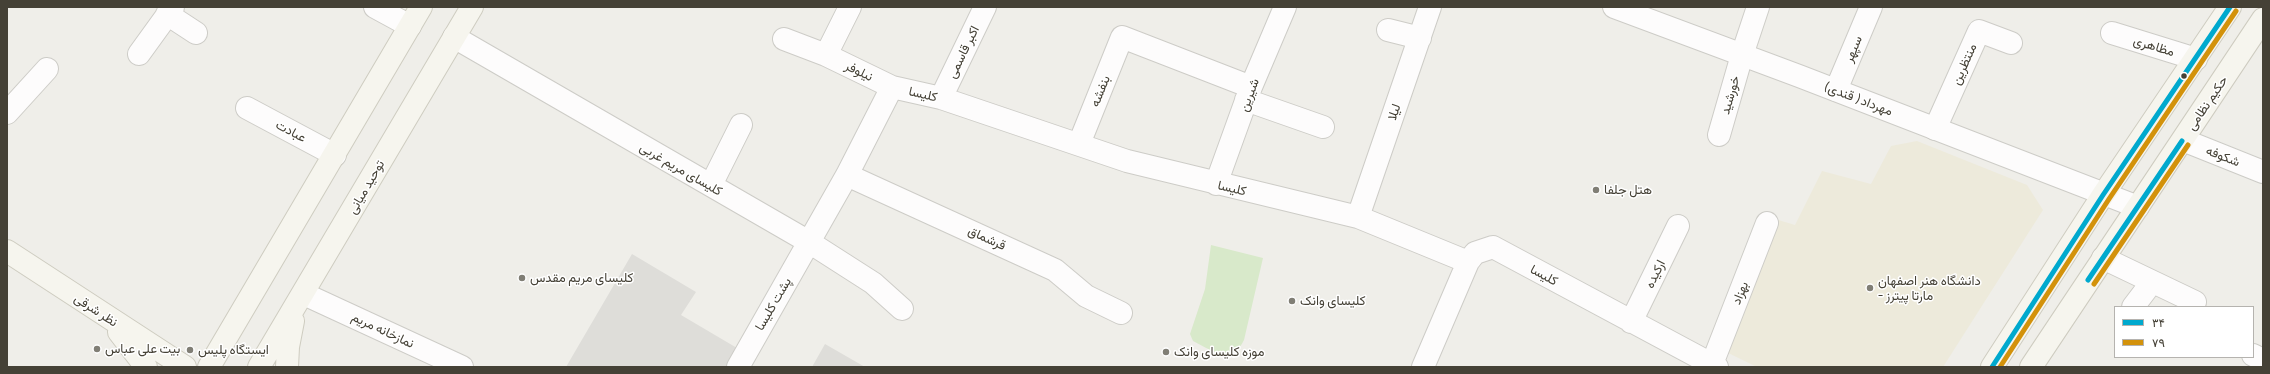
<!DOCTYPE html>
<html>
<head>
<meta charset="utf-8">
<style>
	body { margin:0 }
	#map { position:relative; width:2270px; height:374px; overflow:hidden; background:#efeee9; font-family:Barlow,sans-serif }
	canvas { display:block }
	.frame { position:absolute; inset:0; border:8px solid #454136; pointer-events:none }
	.legend { position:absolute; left:2114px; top:306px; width:140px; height:52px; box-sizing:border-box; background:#fff; border:1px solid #b5b3af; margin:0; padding:5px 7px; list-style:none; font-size:12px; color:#454136 }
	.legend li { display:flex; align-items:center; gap:8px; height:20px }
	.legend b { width:20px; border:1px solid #b5b3af }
</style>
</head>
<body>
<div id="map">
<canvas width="2270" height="374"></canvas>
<div class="frame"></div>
<ul class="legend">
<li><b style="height:5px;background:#00a9ce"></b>۳۴</li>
<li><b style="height:5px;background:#d3920b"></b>۷۹</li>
</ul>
</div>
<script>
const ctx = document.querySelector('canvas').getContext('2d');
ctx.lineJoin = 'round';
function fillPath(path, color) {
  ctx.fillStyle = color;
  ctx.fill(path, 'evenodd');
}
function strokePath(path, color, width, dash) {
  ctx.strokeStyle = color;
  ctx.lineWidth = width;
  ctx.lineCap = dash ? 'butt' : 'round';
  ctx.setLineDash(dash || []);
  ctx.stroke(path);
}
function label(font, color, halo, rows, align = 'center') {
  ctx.font = font + ' Barlow,Vazirmatn,sans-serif';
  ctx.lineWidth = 3;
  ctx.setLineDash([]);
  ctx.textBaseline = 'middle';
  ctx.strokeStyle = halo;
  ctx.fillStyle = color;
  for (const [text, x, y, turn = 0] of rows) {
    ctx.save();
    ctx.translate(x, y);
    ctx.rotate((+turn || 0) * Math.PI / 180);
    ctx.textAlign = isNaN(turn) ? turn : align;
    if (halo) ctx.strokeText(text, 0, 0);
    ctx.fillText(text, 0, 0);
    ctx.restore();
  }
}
fillPath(new Path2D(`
	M1917,141L2027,185L2043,210L1943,367H1757L1722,350L1775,219L1795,225L1822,171L1871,184L1891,146Z`), '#edeadb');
fillPath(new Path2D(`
	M1211,245L1263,258L1244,340C1231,367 1212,350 1193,341L1190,334L1205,289Z`), '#d8e9ca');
fillPath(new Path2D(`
	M632,254L696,292L681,315L737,348L726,367H566Z
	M825,344L865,367H812Z`), '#deddd9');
const minor = new Path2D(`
	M375,7L410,26
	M167,14L196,33
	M1388,30L1420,38
	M2112,33L2196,59
	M454,37L809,242L873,283L902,309
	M784,39L826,55L892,87L941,98L1127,161L1358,217L1468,262
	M139,54L173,7
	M826,55L850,7
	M1836,90L1871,7
	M941,98L985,7
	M1246,100L1323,127
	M247,108L335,155
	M7,113L47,69
	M1935,129L1979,31L2011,43
	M1719,135L1742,55L1758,7
	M2183,140L2263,172
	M1079,144L1122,37L1251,87
	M847,175L1055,270L1086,296L1121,313
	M1216,184L1251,87L1285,7
	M711,185L741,125
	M1358,217L1430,7
	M2103,258L2195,302
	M304,294L462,367
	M2133,307L2152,282
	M1631,322L1678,226
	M2253,355L2263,360
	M1712,364L1767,223
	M738,367L847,175L892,87
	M1423,367L1468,262L1475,253L1493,247L1717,367`);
const tertiary = new Path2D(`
	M1614,7L1799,76L2138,207`);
const secondary = new Path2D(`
	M7,251L185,367
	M119,332L146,367
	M209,367L421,7
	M259,367L472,7
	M287,367L288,347L293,321
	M1992,367L2103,195L2230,7
	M2031,367L2263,19`);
strokePath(minor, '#cdccc7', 24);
strokePath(tertiary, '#cdccc7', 24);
strokePath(secondary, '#ceccc0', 24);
strokePath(minor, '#fdfcfc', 22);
strokePath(tertiary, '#fdfcfc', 22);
strokePath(secondary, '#f6f5ee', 22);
strokePath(new Path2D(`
	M2088,280L2182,141
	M1992,367L2103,195L2230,7`), '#00a9ce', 5);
strokePath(new Path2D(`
	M2094,284L2188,145
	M2000,367L2109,199L2236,11`), '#d3920b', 5);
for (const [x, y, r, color] of [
	[2184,76,3.5,"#454136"],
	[1596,190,4,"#807e75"],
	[522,278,4,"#807e75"],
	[1870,288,4,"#807e75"],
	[1292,301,4,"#807e75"],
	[97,349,4,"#807e75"],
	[190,350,4,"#807e75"],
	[1166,352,4,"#807e75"]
]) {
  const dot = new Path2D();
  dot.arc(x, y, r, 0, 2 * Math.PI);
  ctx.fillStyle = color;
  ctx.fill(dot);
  strokePath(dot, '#fff', 1.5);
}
label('13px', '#454136', '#fff', [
	["مظاهری",2154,46,17],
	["سپهر",1853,49,-67],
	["اکبر قاسمی",963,52,-64],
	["منتظرین",1964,64,-66],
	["نیلوفر",859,71,26],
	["بنفشه",1100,91,-68],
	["کلیسا",923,94,13],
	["شیرین",1249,95,-69],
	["خورشید",1730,95,-74],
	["مهرداد ( قندی)",1859,99,21],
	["حکیم نظامی",2207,103,-56],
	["لیلا",1394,112,-71],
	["عبادت",291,131,28],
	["شکوفه",2223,156,22],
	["کلیسای مریم غربی",681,169,30],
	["توحید میانی",366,187,-60],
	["کلیسا",1232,188,13],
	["قرشماق",987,238,24],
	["ارکیده",1655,274,-64],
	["کلیسا",1544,275,28],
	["بهزاد",1740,293,-68],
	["پشت کلیسا",773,304,-60],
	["نظر شرقی",96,310,33],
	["نمازخانه مریم",383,330,25]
]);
label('13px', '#454136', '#fff', [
	["هتل جلفا",1604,190],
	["کلیسای مریم مقدس",530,278],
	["دانشگاه هنر اصفهان",1878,281],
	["- مارتا پیترز",1878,296],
	["کلیسای وانک",1300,301],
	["بیت علی عباس",105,349],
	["ایستگاه پلیس",198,350],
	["موزه کلیسای وانک",1174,352]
], 'left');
</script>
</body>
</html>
